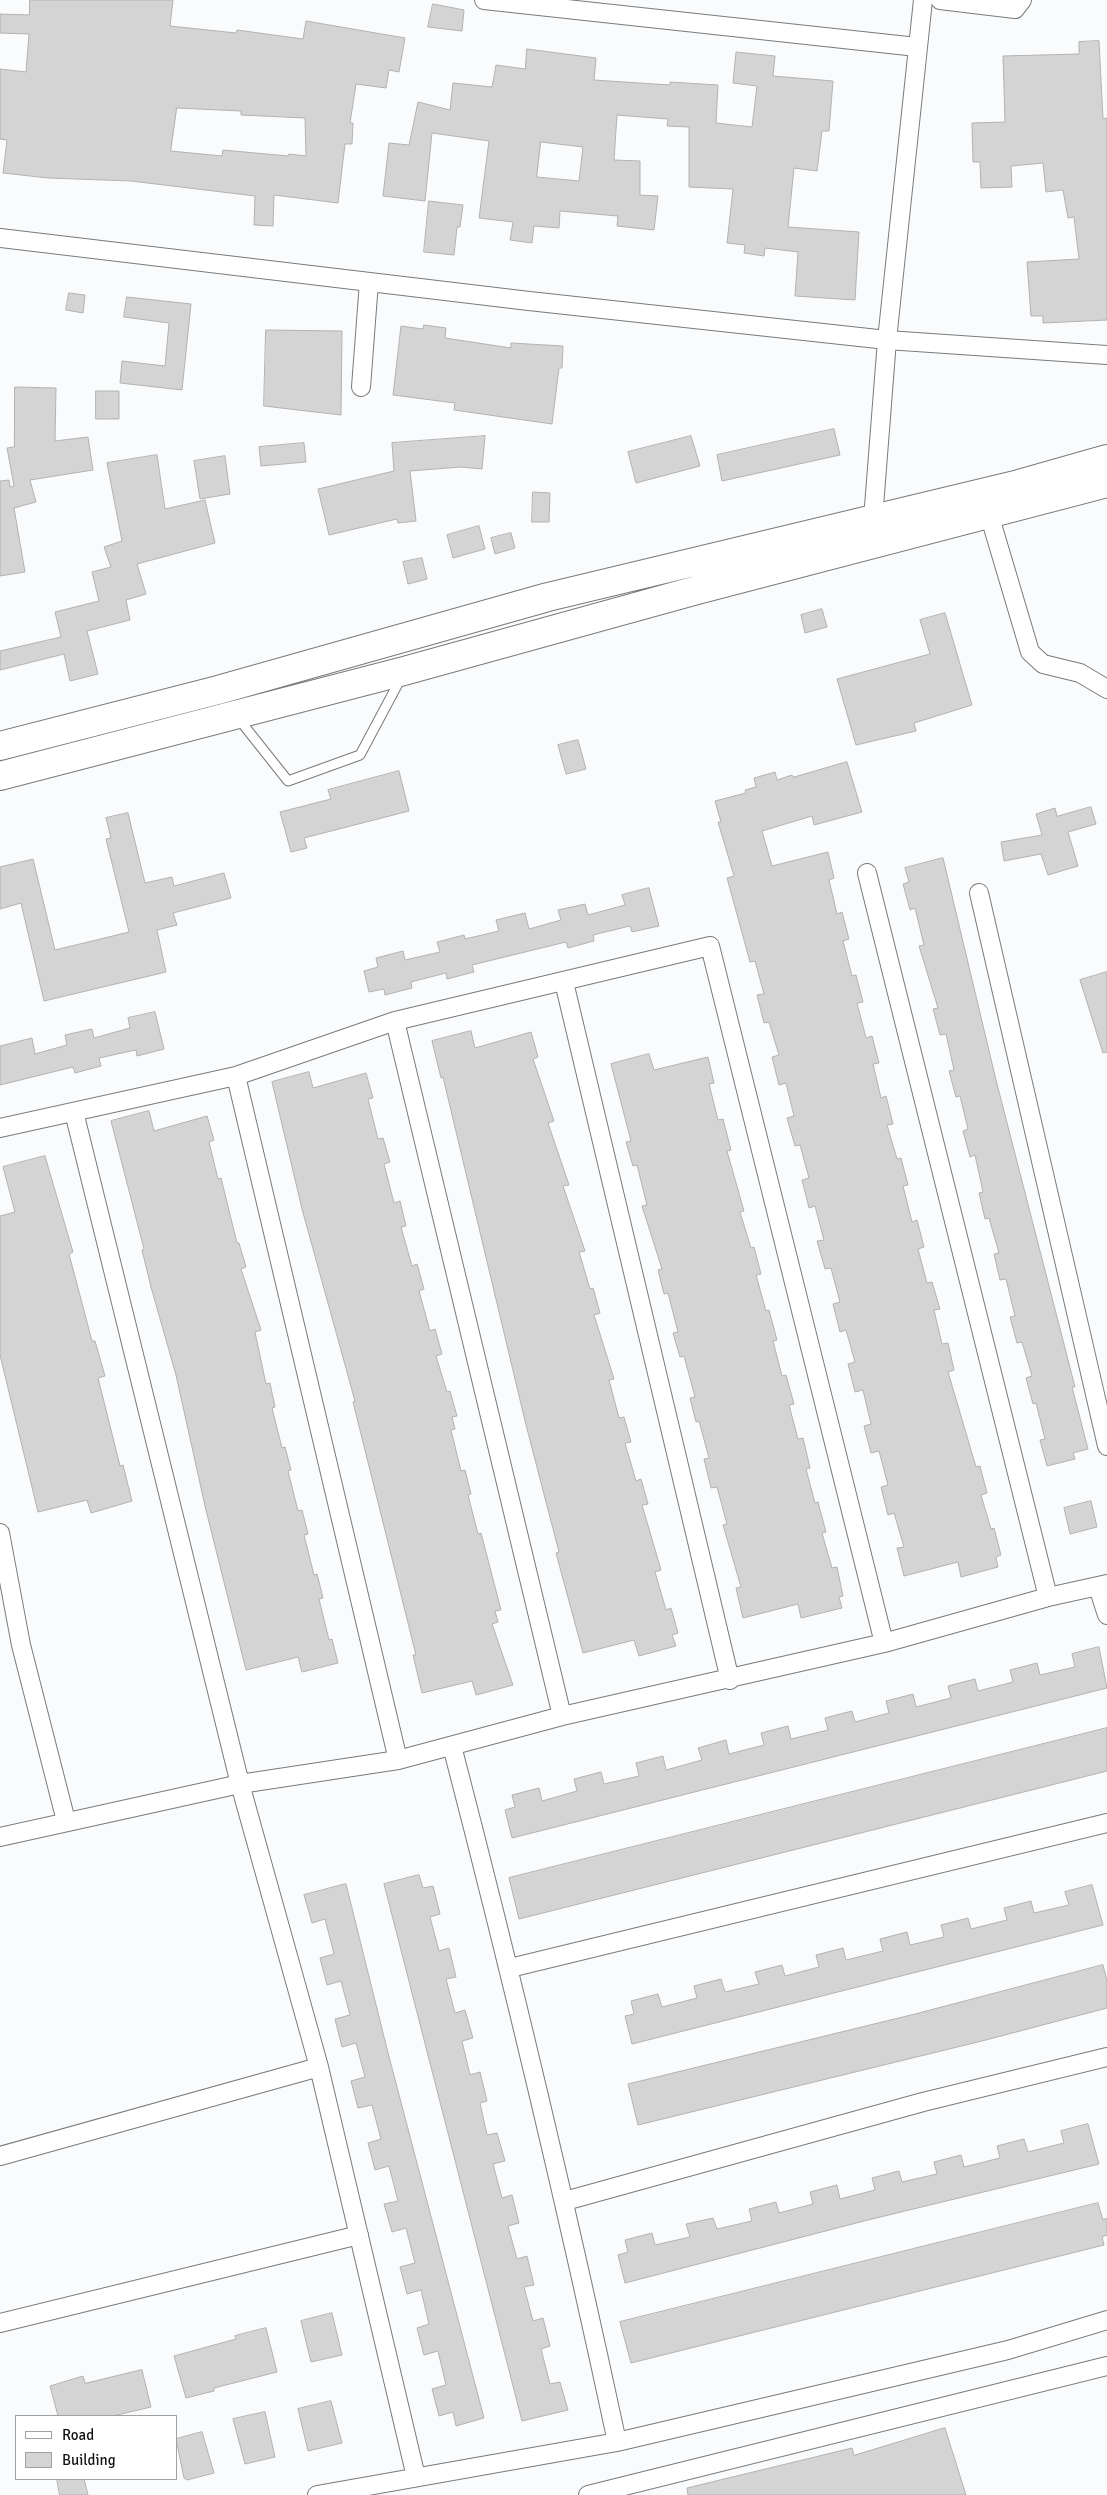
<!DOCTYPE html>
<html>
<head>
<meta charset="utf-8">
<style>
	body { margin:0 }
	#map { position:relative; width:1107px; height:2495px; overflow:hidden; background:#fafbfc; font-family:Signika,sans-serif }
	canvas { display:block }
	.legend { position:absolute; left:15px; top:2415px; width:162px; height:65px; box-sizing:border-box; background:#fff; border:1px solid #a1a1a1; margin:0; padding:6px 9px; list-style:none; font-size:15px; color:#141415 }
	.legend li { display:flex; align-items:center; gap:10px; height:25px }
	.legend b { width:25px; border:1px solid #a1a1a1 }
</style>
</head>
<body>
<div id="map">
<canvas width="1107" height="2495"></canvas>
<ul class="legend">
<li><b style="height:6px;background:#fff"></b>Road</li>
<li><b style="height:14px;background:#d5d4d5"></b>Building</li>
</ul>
</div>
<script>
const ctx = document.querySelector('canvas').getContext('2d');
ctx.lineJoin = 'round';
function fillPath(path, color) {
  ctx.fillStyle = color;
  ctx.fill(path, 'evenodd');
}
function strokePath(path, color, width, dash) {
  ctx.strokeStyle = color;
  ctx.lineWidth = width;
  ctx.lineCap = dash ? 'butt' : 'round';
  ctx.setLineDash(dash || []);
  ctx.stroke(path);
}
const building = new Path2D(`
	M30,0H173L170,26L236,33L237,30L303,39L306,21L405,38L399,72L389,70L386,88L356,84L350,123H353L352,144H345L338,203L274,195L273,226L254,225L255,196L131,181L48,178L3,173L7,140L0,139V69L26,72L29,34L0,33V14L29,15ZM177,108L241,111V115L305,118L306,156L289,154L288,156L223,150L222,156L171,151Z
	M433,4L464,10L462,31L428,27Z
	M1099,41L1103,119L1107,118V320L1043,323V316H1031L1027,262L1079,259L1074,217L1068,218L1063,190L1046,192L1043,163L1011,166L1012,187L981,188L980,162H973L972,123L1005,122L1003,56L1079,54V42Z
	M527,49L596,58L594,80L670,85V82L718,85L716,123L752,127L757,86L733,83L736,52L775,56L773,76L833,81L829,131H822L817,171L794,168L788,227L859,232L855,300L795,296L798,252L765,248L764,256L744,253L745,245L727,243L733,189L689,187V127L667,126L668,119L617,115L614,160L640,161V195L658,196L654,230L617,226L618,216L560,211L559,228L534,226L532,243L510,240L513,222L479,218L489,141L432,133L425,201L383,196L389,143L409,145L418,102L450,110L453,83L492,87L496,65L525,69ZM541,142L583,147L579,181L537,177Z
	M429,201L463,205L460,227H457L454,255L424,252Z
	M69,293L85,295L83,313L66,310Z
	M127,297L191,304L182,390L120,383L122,361L165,366L169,323L124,317Z
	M424,325L446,328L445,338L511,348V343L563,346L562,368H559L552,424L454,410L455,403L393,395L401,326L423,329Z
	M266,330L342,331L341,415L264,406Z
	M15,387L56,388L55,441L88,437L93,470L30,480L36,502L14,508L25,572L0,576V481L9,480L10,487L14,486L7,448L14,447Z
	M96,391H119V419H96Z
	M834,429L840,455L722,481L717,455Z
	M485,436L482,469L461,467L410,471L416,521L398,523L397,519L329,535L318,489L394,471L392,443Z
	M691,436L700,466L636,483L628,452Z
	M304,443L306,462L261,466L259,447Z
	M157,455L165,509L205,500L215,543L137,564L146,594L126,600L130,620L87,631L98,674L70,681L64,654L0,670V651L61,637L55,612L99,601L92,572L111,567L104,547L122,541L107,463Z
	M225,456L230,494L200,499L194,461Z
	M533,492L550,493L549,522H532Z
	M479,526L485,549L453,558L447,535Z
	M511,533L515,548L495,554L491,538Z
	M422,558L427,579L408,584L403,562Z
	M822,609L827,627L805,633L801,615Z
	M945,613L972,705L914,723L916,731L856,745L837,679L930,654L920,620Z
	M578,740L586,769L566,774L558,745Z
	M847,762L862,812L814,825L812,816L762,831L772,866L828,852L834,878L829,880L837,914L842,912L849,939L843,941L852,976L856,975L863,1002L857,1003L866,1038L872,1036L879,1063L873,1064L881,1098L886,1096L893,1124L887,1125L897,1159L901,1158L908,1185L903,1186L912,1222L917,1220L924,1247L918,1249L927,1283L932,1282L940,1309L934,1310L942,1344L948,1343L954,1370L948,1372L976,1467L980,1466L987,1493L981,1495L991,1529L994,1528L1001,1555L996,1557L998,1567L961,1577L958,1562L904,1576L897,1548L904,1547L894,1513L888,1515L881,1487L888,1485L879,1451L871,1453L864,1426L871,1424L863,1390L855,1392L848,1364L855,1362L846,1330L840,1332L833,1304L840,1302L831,1268L825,1269L817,1241L824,1240L815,1206L809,1208L802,1180L809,1178L800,1145L795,1146L787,1118L794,1116L786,1083L779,1085L772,1057L779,1055L769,1022L764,1023L757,995L764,994L755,961L750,962L727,878L734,876L718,822H721L715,801L746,793L745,790L756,787L754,778L775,772L777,780L792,775L793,777Z
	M399,771L409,811L304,838L307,848L291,852L280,812L331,799L328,790Z
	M1091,807L1096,824L1068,832L1078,866L1048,875L1041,854L1004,861L1001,842L1042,835L1036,814L1055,808L1057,816Z
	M128,813L145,883L172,877L174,886L224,873L231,898L173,913L177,925L157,930L166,972L44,1001L21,903L0,909V867L33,859L55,950L129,932L106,839L111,838L106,818Z
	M943,858L996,1080L1075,1387H1072L1088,1449L1073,1453L1075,1459L1047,1466L1040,1440L1045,1439L1036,1403L1033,1404L1026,1378L1032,1376L1022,1342L1017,1343L1010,1317L1015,1316L1006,1279L1000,1280L994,1254L999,1253L989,1218L985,1219L979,1193L983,1192L975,1155L970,1157L963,1131L968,1129L960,1096L956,1097L949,1071L954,1070L946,1034L940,1035L933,1009L938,1008L919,946L924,945L915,908L910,910L903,884L909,882L905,868Z
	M649,888L659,926L632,932L630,926L593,935L594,941L568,948L566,942L472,965L474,972L447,979L446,973L411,982L412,988L385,995L384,989L369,992L364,971L378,967L376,958L403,951L405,960L440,952L437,942L464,935L465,939L499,931L496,920L525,913L529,929L561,920L558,910L585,904L588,915L625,905L622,895Z
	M1107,972V1052L1103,1053L1080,980Z
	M155,1012L164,1049L137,1056L136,1050L99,1058L101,1066L75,1073L73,1067L0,1085V1046L32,1038L35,1054L67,1045L65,1035L92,1029L94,1038L130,1028L128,1018Z
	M471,1031L475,1048L531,1032L538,1057L533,1059L554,1121L548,1123L569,1185L563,1186L585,1251L579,1252L590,1289L593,1288L600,1313L594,1315L614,1379L609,1380L619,1418L624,1417L631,1442L625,1443L636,1481L641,1479L648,1504L642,1505L661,1570L655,1572L666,1610L671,1608L678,1633L672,1635L676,1646L639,1656L634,1640L583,1653L556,1553L559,1552L526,1425L443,1077L441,1078L432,1041Z
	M649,1054L654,1070L708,1057L714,1083L709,1084L718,1120L723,1119L731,1150L727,1151L744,1211L740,1212L751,1248L754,1247L761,1274L756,1275L766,1311L769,1310L777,1340L773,1341L782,1376L786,1375L794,1404L789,1405L798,1439L803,1438L810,1468L806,1469L815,1503L818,1502L826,1532L822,1533L832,1568L837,1567L843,1596L839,1597L842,1608L801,1618L798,1604L743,1618L736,1588L741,1587L723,1525L727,1524L717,1487L711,1488L704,1459L709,1458L699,1421L696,1422L690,1398L695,1397L684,1356L680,1357L673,1333L678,1332L668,1293L664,1294L658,1270L662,1269L642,1206L647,1205L637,1165L633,1166L626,1142L631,1141L611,1064Z
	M309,1072L313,1088L366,1073L373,1098L368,1099L378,1139L383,1138L390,1162L384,1164L394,1203L400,1201L406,1226L401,1227L412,1266L417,1264L424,1289L419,1291L430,1331L435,1329L442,1354L436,1356L447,1392L450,1391L457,1416L452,1417L455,1429L451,1430L461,1471L465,1470L471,1494L468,1495L478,1534L481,1533L501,1610L495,1611L498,1622L492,1624L513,1685L476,1695L472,1681L422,1693L413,1655H416L353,1402L355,1401L302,1209L272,1082Z
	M149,1111L154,1131L207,1116L214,1140L209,1142L218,1179L221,1178L237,1243H239L246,1267L241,1269L261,1330L255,1332L266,1384L270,1383L275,1407L272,1408L282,1448L285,1447L291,1470L288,1471L298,1511L302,1510L308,1534L304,1535L314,1575L317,1574L323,1598L319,1599L329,1640L332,1639L338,1663L302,1672L298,1657L246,1670L205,1506L176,1375L151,1287L142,1250L144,1249L111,1121Z
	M45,1156L73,1252L69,1254L92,1341H95L105,1376L98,1378L120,1466L123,1465L132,1501L91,1513L87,1500L38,1512L0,1355V1216L15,1212L3,1167Z
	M1091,1501L1097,1527L1070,1534L1064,1508Z
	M1099,1647L1107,1688L512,1838L505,1810L515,1807L512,1795L539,1788L542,1801L577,1791L574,1779L601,1772L604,1784L639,1776L636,1763L663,1756L666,1770L702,1760L698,1748L726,1740L729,1754L764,1745L761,1733L788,1726L791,1739L828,1730L825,1718L852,1711L855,1722L889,1713L886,1701L913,1694L916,1707L951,1698L948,1686L975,1679L978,1691L1013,1682L1010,1670L1037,1663L1040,1675L1075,1667L1072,1654Z
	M1107,1728V1771L519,1919L509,1878Z
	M419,1875L423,1888L433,1886L440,1914L430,1917L439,1951L449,1948L456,1977L446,1979L455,2013L465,2010L473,2038L462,2041L470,2075L480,2072L487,2101L480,2103L487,2135L497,2133L505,2161L493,2164L502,2198L512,2195L519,2223L508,2226L517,2259L527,2256L534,2285L524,2287L533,2321L543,2318L550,2346L541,2349L550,2384L560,2382L568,2410L522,2421L384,1884Z
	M346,1884L387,2049L484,2418L456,2426L453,2412L439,2416L432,2389L446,2385L438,2351L424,2355L417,2328L429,2324L421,2290L407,2294L400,2267L415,2263L406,2228L392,2232L384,2204L398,2201L389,2166L375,2170L368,2143L381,2139L372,2105L358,2108L351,2081L365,2077L356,2043L342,2047L335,2019L350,2015L341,1981L327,1985L320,1958L334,1954L325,1919L312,1923L304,1895Z
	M1092,1885L1103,1925L632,2044L625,2016L634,2014L631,2001L658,1994L662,2007L697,1998L694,1986L721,1979L725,1992L759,1984L755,1972L782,1965L785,1976L819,1967L816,1955L843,1948L846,1960L883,1951L880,1939L907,1932L910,1945L944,1937L941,1925L968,1918L971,1929L1007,1920L1004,1908L1031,1901L1034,1913L1069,1905L1065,1892Z
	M1103,1965L1107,1981V2008L982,2041L638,2125L628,2084L915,2014Z
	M1088,2124L1099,2164L868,2220L625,2283L618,2255L628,2252L625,2240L652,2233L655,2245L690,2237L686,2224L713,2218L717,2229L752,2221L749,2209L776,2202L779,2213L813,2204L810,2192L837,2185L840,2199L875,2190L872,2178L899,2171L902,2182L937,2174L934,2162L961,2155L964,2167L1000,2158L997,2146L1024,2139L1028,2152L1064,2143L1061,2131Z
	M1098,2203L1103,2220L1107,2218V2235L1102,2237L1104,2245L631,2363L620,2322Z
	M332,2313L342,2355L311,2362L301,2321Z
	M266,2328L277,2372L214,2388V2391L186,2398L174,2356L236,2339L235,2336Z
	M142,2370L151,2407L113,2416H58L50,2386L83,2376L85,2383Z
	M331,2401L342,2443L308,2451L298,2409Z
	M265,2412L275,2457L245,2464L233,2419Z
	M945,2428L966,2495H688L687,2488L852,2448L854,2455Z
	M202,2432L214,2473L187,2480L184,2478L176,2439Z
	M57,2479H84L88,2495H60Z`);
fillPath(building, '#d5d4d5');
strokePath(building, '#b3b2b3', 1);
const service = new Path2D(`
	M238,718L288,781L360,755L401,678`);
const minor = new Path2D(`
	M484,0L917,47
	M940,0L1015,9L1022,0
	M0,238L529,301L887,340L1107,355
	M361,387L369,282
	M989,514L1030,652L1043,664L1080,673L1107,689
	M873,519L887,340L923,0
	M867,873L1048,1597
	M979,893L1107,1446
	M564,982L730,1680
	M395,1021L562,1716
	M236,1076L398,1760
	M74,1112L240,1784L319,2067L416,2477
	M0,1128L236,1076L395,1021L710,946L884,1643
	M0,1533L21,1645L66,1821
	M1098,1587L1107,1615
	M452,1746C512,1977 567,2208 617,2442
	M0,1837L240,1784L398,1760L562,1716L884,1643L1048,1597L1107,1584
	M510,1968L1107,1823
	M0,2156L319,2067
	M565,2201L923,2102L1107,2057
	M0,2323L359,2235
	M317,2495L617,2442L1008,2350L1107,2320
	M588,2495L1107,2366`);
const primary = new Path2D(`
	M0,746L218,690L548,597L1019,484L1107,459
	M0,776L404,671L697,590L1107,483`);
strokePath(service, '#797a7b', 11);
strokePath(minor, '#797a7b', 20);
strokePath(primary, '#797a7b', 30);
strokePath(service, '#fff', 9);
strokePath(minor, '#fff', 18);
strokePath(primary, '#fff', 28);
</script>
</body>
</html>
